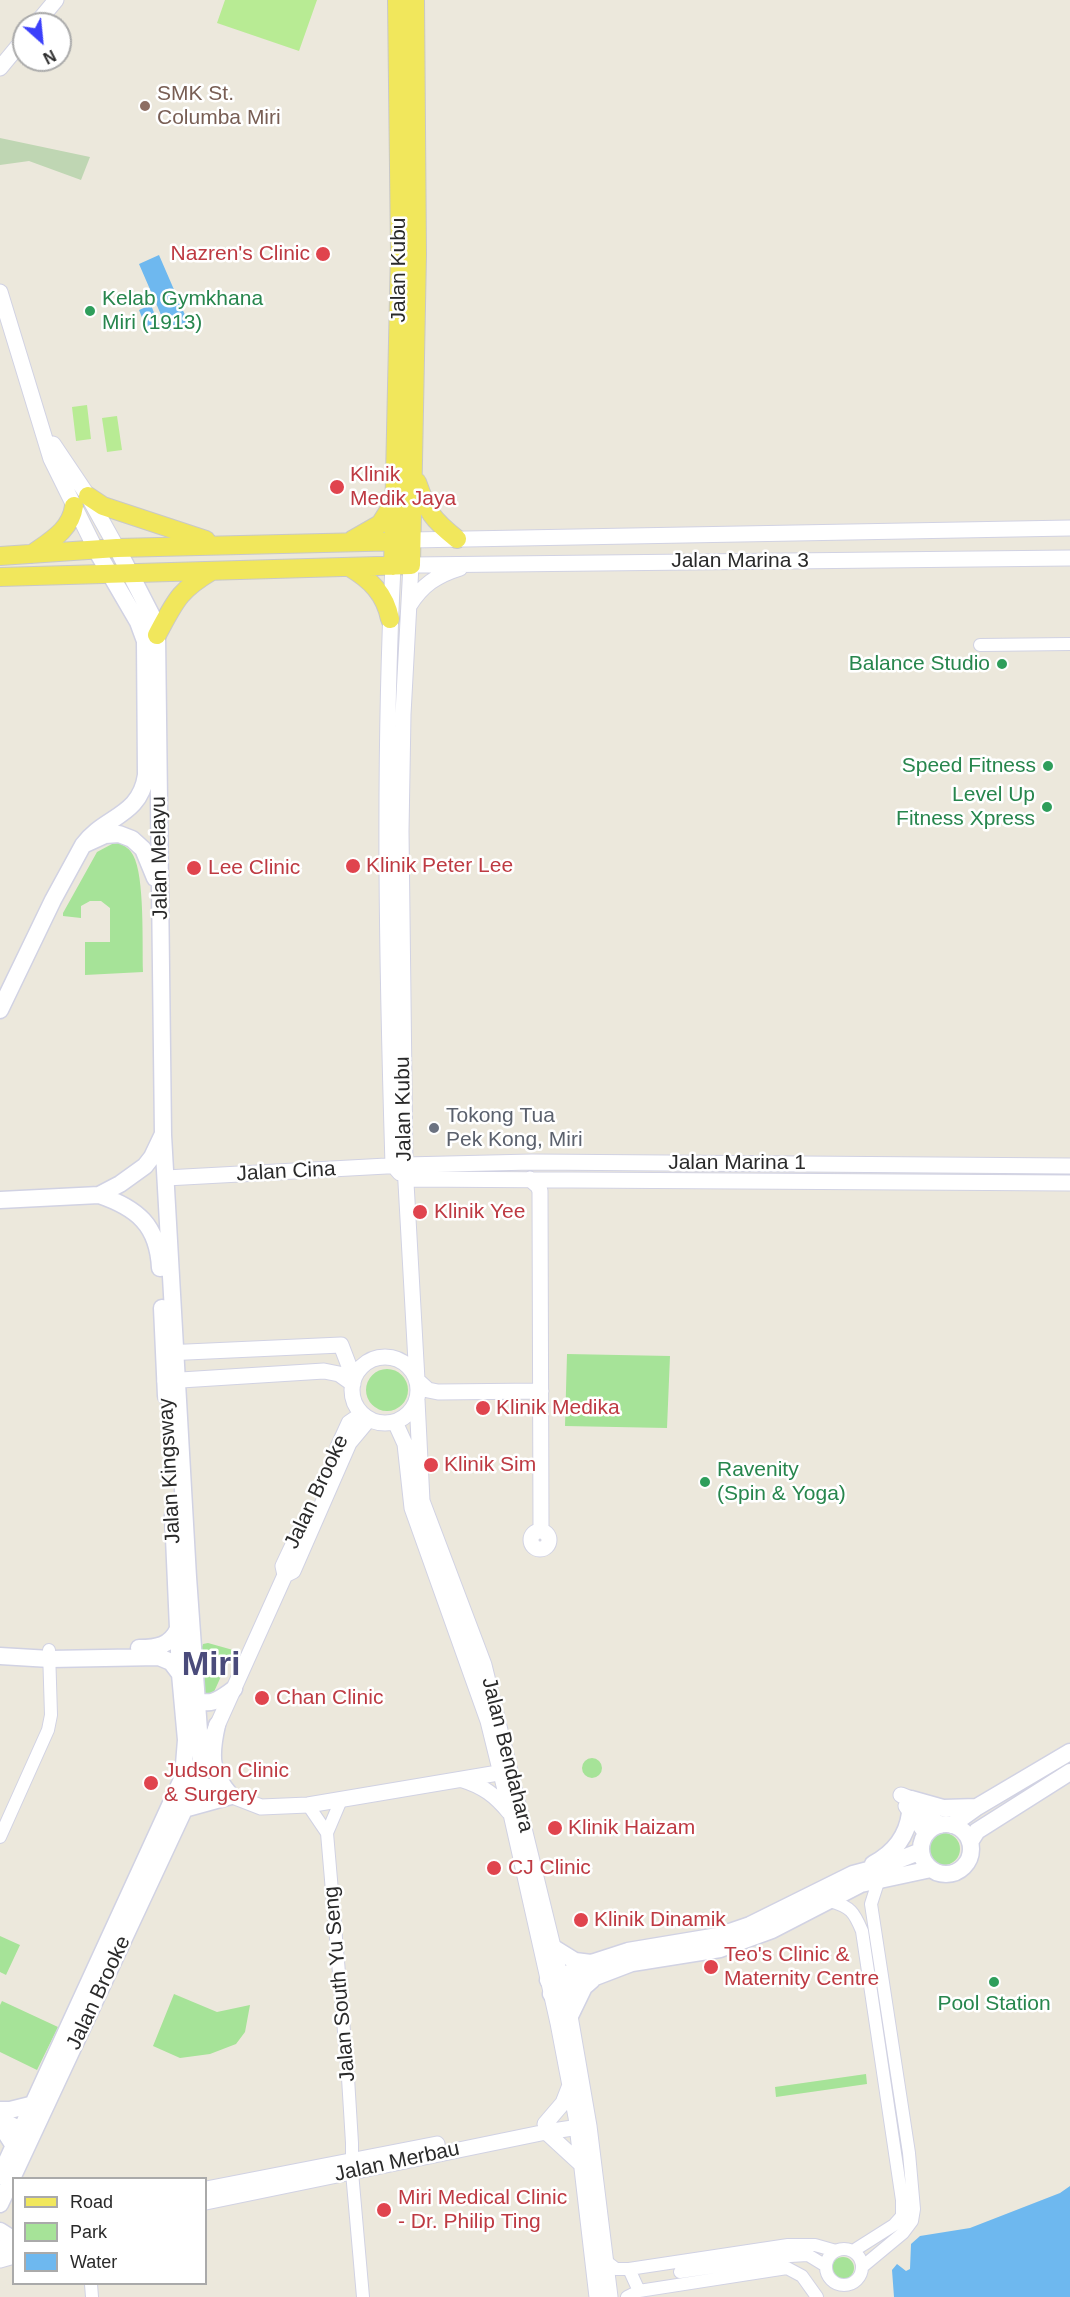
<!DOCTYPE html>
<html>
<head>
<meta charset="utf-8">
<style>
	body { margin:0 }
	#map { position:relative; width:1070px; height:2297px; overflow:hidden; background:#ece8dc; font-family:Arial,sans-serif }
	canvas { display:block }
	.legend { position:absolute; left:12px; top:2177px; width:195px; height:108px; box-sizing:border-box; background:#fff; border:2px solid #aaa; margin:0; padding:8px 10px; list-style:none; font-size:18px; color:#2a2a2a }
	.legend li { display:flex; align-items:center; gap:12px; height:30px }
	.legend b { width:30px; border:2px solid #aaa }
	.north { position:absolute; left:12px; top:12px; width:60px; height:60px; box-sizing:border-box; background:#fff; border:2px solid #aaa; border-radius:50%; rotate:153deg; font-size:16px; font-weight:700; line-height:24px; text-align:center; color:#2a2a2a }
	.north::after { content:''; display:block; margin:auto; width:21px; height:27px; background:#3b3ffb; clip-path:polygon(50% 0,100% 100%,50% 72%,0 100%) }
</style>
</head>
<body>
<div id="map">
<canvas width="1070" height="2297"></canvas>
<ul class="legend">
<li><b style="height:8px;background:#f1e75c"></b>Road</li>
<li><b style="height:16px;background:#a6e398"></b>Park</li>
<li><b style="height:16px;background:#6eb8ef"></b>Water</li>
</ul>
<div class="north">N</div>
</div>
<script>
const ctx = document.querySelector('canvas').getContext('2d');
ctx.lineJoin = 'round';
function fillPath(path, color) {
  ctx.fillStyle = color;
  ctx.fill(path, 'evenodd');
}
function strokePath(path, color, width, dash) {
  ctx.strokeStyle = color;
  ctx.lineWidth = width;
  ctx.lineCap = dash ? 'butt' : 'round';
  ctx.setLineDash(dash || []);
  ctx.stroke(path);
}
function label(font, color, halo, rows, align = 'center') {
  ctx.font = font + ' Arial,sans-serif';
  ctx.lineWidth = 5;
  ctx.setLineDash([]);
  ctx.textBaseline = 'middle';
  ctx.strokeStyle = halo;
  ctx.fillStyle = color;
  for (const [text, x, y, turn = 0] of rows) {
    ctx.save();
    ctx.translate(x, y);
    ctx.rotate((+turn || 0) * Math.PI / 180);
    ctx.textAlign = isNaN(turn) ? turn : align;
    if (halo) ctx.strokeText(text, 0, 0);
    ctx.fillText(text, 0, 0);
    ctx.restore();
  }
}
fillPath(new Path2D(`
	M119,843C125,846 130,849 133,855C145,876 142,945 143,972L85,975V942H110V908L101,901H90L81,906V918L63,916V913L97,852L112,844Z
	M567,1354L670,1356L667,1428L565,1426Z
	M366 1390a21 21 0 1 1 42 0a21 21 0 1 1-42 0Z
	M208,1643L233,1650L213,1694L204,1695L199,1655L203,1644Z
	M582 1768a10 10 0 1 1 20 0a10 10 0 1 1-20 0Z
	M928 1849a16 16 0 1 1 32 0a16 16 0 1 1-32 0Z
	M0,1936L20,1945L6,1975L0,1972Z
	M174,1994L217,2012L250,2005L245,2032L236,2044L210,2054L180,2058L153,2046Z
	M2,2001L58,2027L37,2070L0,2052V2005Z
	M866,2074L867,2084L776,2097L775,2087Z
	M832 2268a11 11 0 1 1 22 0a11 11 0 1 1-22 0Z`), '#a6e398');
fillPath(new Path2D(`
	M0,138L90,157L81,180L29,161L0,165Z`), '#bfd6b3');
fillPath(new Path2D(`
	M225,0H317L299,51L217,23Z
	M87,405L91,439L76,441L72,407Z
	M117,416L122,450L107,452L102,418Z`), '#b8eb94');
fillPath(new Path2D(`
	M159,255L188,322L168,331L139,264Z
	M151,305L159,325L147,330L139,310Z
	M1070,2186V2297H894L892,2270L897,2264L906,2271L910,2269L911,2244L920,2236L970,2228L1060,2193Z`), '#6eb8ef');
const minor = new Path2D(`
	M980,645L1070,644
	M341,1800L327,1833L348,2078L352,2143V2172L363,2297
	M308,1805L327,1833
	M0,1837L48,1730L51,1715L49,1650
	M830,1901C851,1907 854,1912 862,1931L902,2200V2216L894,2225L853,2251
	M0,2117L29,2132
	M826 2267a18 18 0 1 1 36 0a18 18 0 1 1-36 0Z
	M607,2262L616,2269H629L788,2245H815L836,2251
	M862,2267L903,2233L912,2221L914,2209L909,2153L871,1904L879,1879
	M629,2269L639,2291
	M680,2272L790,2256L808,2255L826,2266
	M91,2284L92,2297
	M627,2297L639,2291L787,2268L802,2276L817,2297`);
const tertiary = new Path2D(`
	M36,24L56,0
	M0,68L24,39
	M0,292L51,459L96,550
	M53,444L88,496L117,548
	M411,540L1070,528
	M393,566C383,765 387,966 393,1165L400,1173
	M409,606C422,585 437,575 460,568
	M166,1178L405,1165L532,1162L1070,1166
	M406,1179L1070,1183
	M530,1179L538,1186L540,1191L541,1530
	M165,1353L341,1345L354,1379
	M352 1390a33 33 0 1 1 66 0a33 33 0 1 1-66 0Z
	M165,1381L324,1371L339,1374L353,1384
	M541,1391L438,1392L428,1390L417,1380L405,1165L401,831L403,714L411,565L1070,558
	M417,1400L422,1501L484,1665L570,2016L589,2126L610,2297
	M395,1422L405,1444L412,1508L488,1721L511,1814L558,2023L576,2117L597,2297
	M338,1447L349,1423L362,1414
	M531 1540a9 9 0 1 1 18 0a9 9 0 1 1-18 0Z
	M285,1575L283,1566L299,1532
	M212,1737L285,1575L293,1571L349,1443L369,1419
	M186,1778L261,1807L308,1805L510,1771
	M463,1780C483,1786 496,1796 509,1812
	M901,1795L911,1799L917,1808L941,1825
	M906,1806L926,1834
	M545,2124L563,2103L570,2085
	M546,2132L583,2166
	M206,2189L437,2144
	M206,2202L546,2132L586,2126
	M0,2248L14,2244
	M0,2260L14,2256`);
const secondary = new Path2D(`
	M83,845C104,816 140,817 146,775L145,641L138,622L96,550
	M0,1010L53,900L83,845L105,835L119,834L132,839L143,849L155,878
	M99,1195C137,1208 158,1225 160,1268
	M0,1200L99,1195L120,1184L145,1166L152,1157L162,1136
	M162,1308L166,1396
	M139,1648C157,1648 170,1646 178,1629
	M0,1656L50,1659L159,1657L171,1662L180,1674
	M196,1699C211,1708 222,1697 234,1689
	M911,1799L943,1808L977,1807
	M184,1809L231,1796C210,1772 210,1756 217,1725
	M921 1849a25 25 0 1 1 50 0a25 25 0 1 1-50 0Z
	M952,1825L977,1807L1070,1752
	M970,1842L977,1831L1070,1772
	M873,1864C894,1853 907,1837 910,1813
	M554,1948L575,1961L591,1963
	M548,1980L560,1977L591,1963L628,1951L718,1936L750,1925L853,1874L883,1866L921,1851
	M551,1994L632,1963L720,1949L772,1930L861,1884L931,1869
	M570,2016L584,1987L592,1980
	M0,2110H10L34,2104
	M0,2124L14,2146
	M0,2176L183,1777L186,1740L180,1674L173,1515
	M0,2204L197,1782L201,1759L188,1577L163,1135L157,635L152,616L117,548
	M0,2231L14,2240`);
const primary = new Path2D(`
	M417,482C428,513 432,519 457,539
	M88,496L103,506L206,540
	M352,540L380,524L394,502
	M32,554C50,541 71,530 74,506
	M0,556L117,548L406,541
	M393,566L400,252L397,0
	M349,567C371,580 385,594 390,619
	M0,577L411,565L417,254L415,0
	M157,635C175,602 178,591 212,571`);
strokePath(minor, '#d1d2e3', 14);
strokePath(tertiary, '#d1d2e3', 17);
strokePath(secondary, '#d1d2e3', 19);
strokePath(primary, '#c8c8c8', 20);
strokePath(minor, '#fff', 12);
strokePath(tertiary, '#fff', 15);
strokePath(secondary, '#fff', 16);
strokePath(primary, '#f1e75c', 18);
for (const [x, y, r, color] of [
	[145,106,6,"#8d6e63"],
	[323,254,8,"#e0444e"],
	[90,311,6,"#2e9e5b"],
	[337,487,8,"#e0444e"],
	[1002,664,6,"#2e9e5b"],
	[1048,766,6,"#2e9e5b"],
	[1047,807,6,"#2e9e5b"],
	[353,866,8,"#e0444e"],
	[194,868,8,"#e0444e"],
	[434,1128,6,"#6b7280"],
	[420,1212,8,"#e0444e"],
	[483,1408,8,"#e0444e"],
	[431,1465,8,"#e0444e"],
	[705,1482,6,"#2e9e5b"],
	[262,1698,8,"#e0444e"],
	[151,1783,8,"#e0444e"],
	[555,1828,8,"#e0444e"],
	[494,1868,8,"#e0444e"],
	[581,1920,8,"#e0444e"],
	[711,1967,8,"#e0444e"],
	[994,1982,6,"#2e9e5b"],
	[384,2210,8,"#e0444e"]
]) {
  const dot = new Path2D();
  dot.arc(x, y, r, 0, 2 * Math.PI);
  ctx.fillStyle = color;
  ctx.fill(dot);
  strokePath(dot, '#fff', 2);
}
label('21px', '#785e54', '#fff', [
	["SMK St.",157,94],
	["Columba Miri",157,118]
], 'left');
label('21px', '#be3a42', '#fff', [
	["Nazren's Clinic",310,254,"right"],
	["Klinik",350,475],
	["Medik Jaya",350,499],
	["Klinik Peter Lee",366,866],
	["Lee Clinic",208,868],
	["Klinik Yee",434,1212],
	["Klinik Medika",496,1408],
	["Klinik Sim",444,1465],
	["Chan Clinic",276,1698],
	["Judson Clinic",164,1771],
	["& Surgery",164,1795],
	["Klinik Haizam",568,1828],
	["CJ Clinic",508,1868],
	["Klinik Dinamik",594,1920],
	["Teo's Clinic &",724,1955],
	["Maternity Centre",724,1979],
	["Miri Medical Clinic",398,2198],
	["- Dr. Philip Ting",398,2222]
], 'left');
label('21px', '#2a2a2a', '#fff', [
	["Jalan Kubu",399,270,-90],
	["Jalan Marina 3",740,561],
	["Jalan Melayu",160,858,-91],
	["Jalan Kubu",404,1109,-91],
	["Jalan Marina 1",737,1163],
	["Jalan Cina",286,1172,-3],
	["Jalan Kingsway",170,1471,-93],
	["Jalan Brooke",317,1492,-65],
	["Jalan Bendahara",507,1755,76],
	["Jalan South Yu Seng",340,1984,-95],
	["Jalan Brooke",99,1993,-65],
	["Jalan Merbau",397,2162,-12]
]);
label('21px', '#27864d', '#fff', [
	["Kelab Gymkhana",102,299,"left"],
	["Miri (1913)",102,323,"left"],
	["Balance Studio",990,664],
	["Speed Fitness",1036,766],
	["Level Up",1035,795],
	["Fitness Xpress",1035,819],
	["Ravenity",717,1470,"left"],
	["(Spin & Yoga)",717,1494,"left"],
	["Pool Station",994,2004,"center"]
], 'right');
label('21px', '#5b616d', '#fff', [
	["Tokong Tua",446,1116],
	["Pek Kong, Miri",446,1140]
], 'left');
label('bold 33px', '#4a4b7b', '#fff', [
	["Miri",211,1666]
]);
</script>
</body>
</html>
